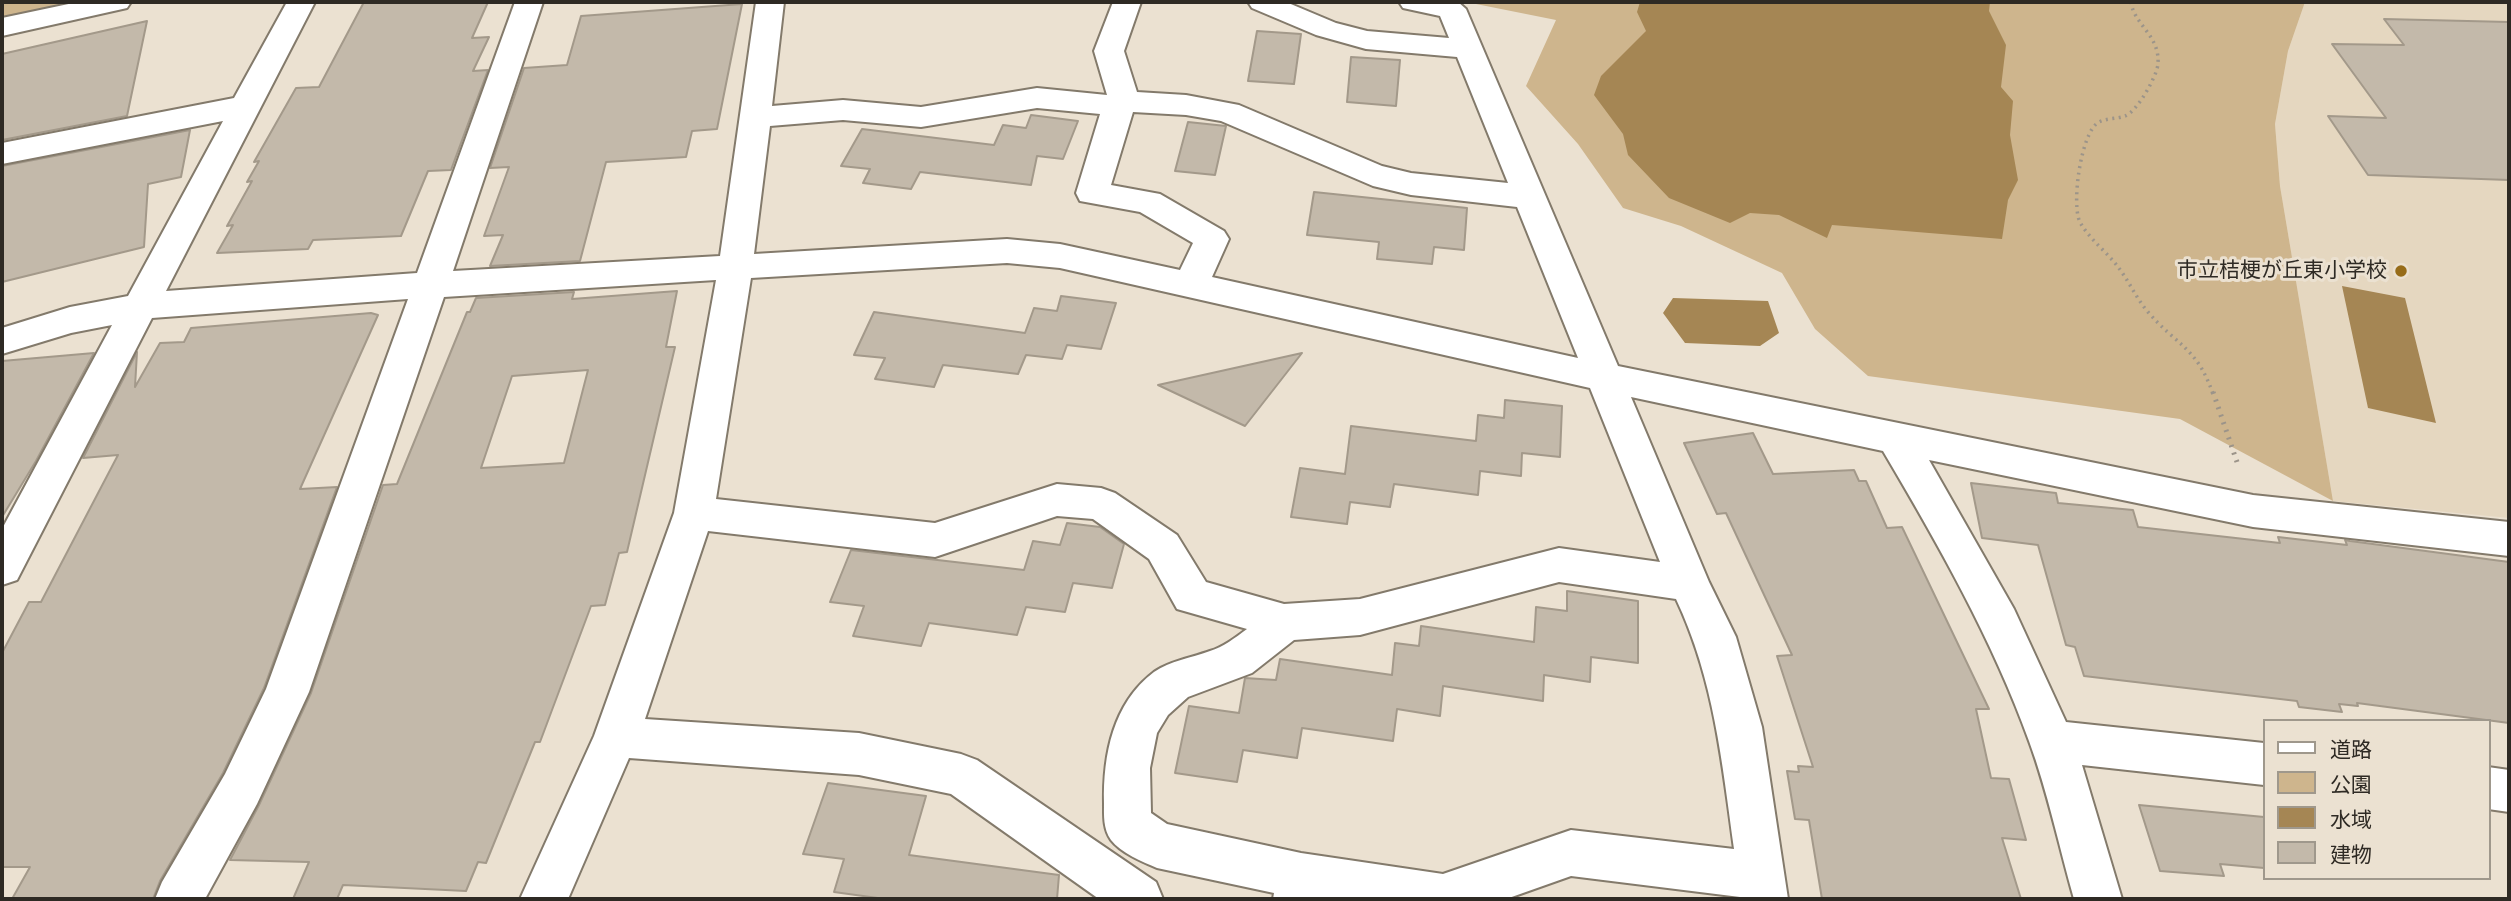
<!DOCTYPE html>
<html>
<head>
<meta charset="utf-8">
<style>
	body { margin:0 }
	#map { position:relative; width:2511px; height:901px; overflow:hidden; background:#ebe1d1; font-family:"Crimson Pro","Noto Sans JP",serif }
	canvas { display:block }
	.frame { position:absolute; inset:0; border:4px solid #2e2a24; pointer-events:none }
	.legend { position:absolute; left:2263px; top:719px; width:228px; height:161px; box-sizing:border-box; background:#ebe1d1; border:2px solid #9f988c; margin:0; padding:9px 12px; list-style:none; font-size:21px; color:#2e2a24 }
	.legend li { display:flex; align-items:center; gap:14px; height:35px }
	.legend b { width:35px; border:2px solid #9f988c }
</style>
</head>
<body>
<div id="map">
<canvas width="2511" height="901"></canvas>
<div class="frame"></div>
<ul class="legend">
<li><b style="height:9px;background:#fff"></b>道路</li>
<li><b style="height:19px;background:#ceb58d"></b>公園</li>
<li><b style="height:19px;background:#a58654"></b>水域</li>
<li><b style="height:19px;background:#c3b9aa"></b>建物</li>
</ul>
</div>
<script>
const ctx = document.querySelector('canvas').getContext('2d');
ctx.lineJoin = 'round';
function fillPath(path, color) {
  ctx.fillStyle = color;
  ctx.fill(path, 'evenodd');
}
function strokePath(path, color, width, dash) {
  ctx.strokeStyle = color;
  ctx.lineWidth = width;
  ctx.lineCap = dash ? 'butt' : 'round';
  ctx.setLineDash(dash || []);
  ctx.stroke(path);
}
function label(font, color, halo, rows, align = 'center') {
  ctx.font = font + ' "Crimson Pro","Noto Sans JP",serif';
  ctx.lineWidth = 6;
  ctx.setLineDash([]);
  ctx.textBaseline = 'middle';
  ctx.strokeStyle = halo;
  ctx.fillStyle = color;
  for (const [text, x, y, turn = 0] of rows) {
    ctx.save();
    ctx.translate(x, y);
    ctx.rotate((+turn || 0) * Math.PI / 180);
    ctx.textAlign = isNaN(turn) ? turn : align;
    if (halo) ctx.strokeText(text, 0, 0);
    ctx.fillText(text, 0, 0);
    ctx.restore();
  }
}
fillPath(new Path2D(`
	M2305,2H2509V518L2333,501L2280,186L2275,124L2288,51Z`), '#e5d7c0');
fillPath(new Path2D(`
	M2,2H79L2,19Z
	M1466,2H2305L2288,51L2275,124L2280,186L2333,501L2180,419L1868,376L1815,329L1782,273L1681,226L1623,208L1578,144L1526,86L1556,20Z`), '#ceb58d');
fillPath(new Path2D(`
	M1640,2H1990L1989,11L2006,45L2001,87L2013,101L2010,135L2018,180L2008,200L2002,239L1832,225L1827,238L1779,215L1750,213L1730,223L1669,198L1628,155L1623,134L1594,95L1601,76L1646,31L1637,12Z
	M2342,286L2405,298L2436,423L2368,408Z
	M1673,298L1768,301L1779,333L1760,346L1685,343L1663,313Z`), '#a58654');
const building = new Path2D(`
	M364,2H488L472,38L489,37L473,71L488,70L451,170L428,171L401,236L313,240L308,249L217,253L233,225L227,226L252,181L247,182L259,161L254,162L296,88L319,87Z
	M742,4L717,129L692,131L686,157L606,162L580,261L490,266L503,235L484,236L509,167L490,168L524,68L567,65L581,16Z
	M2384,19L2509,22V180L2368,175L2328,116L2386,118L2332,44L2404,45Z
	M147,21L127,116L2,140V54Z
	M1257,31L1301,34L1294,84L1248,81Z
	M1351,57L1400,60L1396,106L1347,102Z
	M1031,115L1078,121L1063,159L1037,156L1031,185L920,172L911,189L863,183L870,169L841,166L862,129L994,145L1003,125L1026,128Z
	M1188,122L1226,126L1215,175L1175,171Z
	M190,130L181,177L148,184L144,247L2,282V166Z
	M1314,192L1467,208L1464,250L1434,247L1432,264L1377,259L1379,242L1307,235Z
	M677,291L666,347H675L627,552L619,553L605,605L591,606L540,742H535L486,863L478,862L466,891L343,885L337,899H293L309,862L230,860L259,805L311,693L383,485L397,484L467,312H470L476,298L574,292L572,299ZM588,370L564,463L481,468L512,376Z
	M1061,296L1116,303L1101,349L1067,345L1062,359L1026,355L1018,374L943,365L934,387L875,379L885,358L854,355L874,312L1025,333L1034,308L1057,311Z
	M371,313L378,315L300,489L337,487L264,688L223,773L160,881L153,899H12L30,867H2V653L29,602H41L118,455L83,458L137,352L135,387L160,343L184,342L191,328Z
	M94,353L36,461L2,517V361Z
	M1302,353L1245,426L1158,385Z
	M1505,400L1562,406L1560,457L1522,453L1521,476L1480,471L1478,495L1394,484L1390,507L1350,502L1347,524L1291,517L1300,468L1345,474L1351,426L1476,441L1478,415L1504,418Z
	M1753,433L1773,474L1854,470L1859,481H1866L1887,528L1902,527L1989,709H1976L1991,778L2009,779L2026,840L2002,838L2021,899H1822L1809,820L1795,819L1787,771L1799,772L1798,766L1813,767L1777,656L1792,655L1726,513L1717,514L1684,443Z
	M1971,483L2056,493L2058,503L2133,510L2138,527L2280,543L2278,537L2347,545L2345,540L2350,541L2509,562V723L2357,703L2358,706L2339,704L2342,712L2299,707L2297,701L2084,676L2075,647L2066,645L2038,545L1982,538Z
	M1067,523L1100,527L1124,544L1112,588L1073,583L1065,612L1026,607L1017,635L929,623L921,646L853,636L864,606L830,602L851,550L1024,570L1033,541L1060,545Z
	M1567,591L1638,601V663L1591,657L1590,682L1544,675L1543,701L1443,686L1440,716L1397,709L1393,741L1302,728L1297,758L1243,750L1237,782L1175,773L1189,706L1239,713L1245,678L1276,680L1280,659L1392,675L1395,643L1419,646L1421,626L1534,642L1536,607L1567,611Z
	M828,783L926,796L909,855L1059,875L1057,899H885L834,892L844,859L803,854Z
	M2139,805L2264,817V868L2220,864L2224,876L2160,871Z`);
fillPath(building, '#c3b9aa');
strokePath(building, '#a3998a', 2);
const minor = new Path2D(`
	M78,2H131L127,8L2,36V18Z
	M287,2H315L166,291L417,273L515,2H543L453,271L720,256L756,2H784L772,106L843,100L921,107L1037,88L1107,95L1094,51L1113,2H1141L1124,51L1137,92L1186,95L1239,105L1382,166L1411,173L1508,183L1457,57L1366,49L1316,35L1252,8L1248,2H1286L1336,23L1367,31L1449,38L1440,16L1403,8L1399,2H1458L1466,9L1618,366L2253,495L2509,522V556L2253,527L1929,460L2014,609L2066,722L2264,743V785L2082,765L2122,899H2074C2059,847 2048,792 2029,741C1992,639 1938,544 1883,451L1631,397L1709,582L1736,637L1762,727L1788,899H1740V897L1571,876L1506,899H1273L1274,893L1157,868C1143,862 1121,853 1111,840C1103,829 1104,815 1104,803C1103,755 1113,703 1154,672C1170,661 1191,658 1210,651C1223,647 1235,638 1247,629L1177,609L1149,559L1093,519L1057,516L935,557L708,531L645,719L859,733L961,754L977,760L1156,882L1163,899H1099L951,794L859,775L629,758L568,899H520L594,736L674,513L716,280L444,297L309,692L257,804L205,899H155L162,882L225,774L266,689L408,299L152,318L17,580L2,585V529L112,325L71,333L2,354V328L70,307L128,296L223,121L2,164V143L234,98ZM1037,108L1100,114L1076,193L1080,201L1140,212L1193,243L1180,270L1060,244L1007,239L754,254L770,126L843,120L921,127ZM1133,112L1186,115L1221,121L1373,186L1411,195L1517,207L1578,358L1212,277L1229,239L1224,231L1160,194L1111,185ZM1007,263L1060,268L1590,388L1660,562L1559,548L1360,599L1284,604L1206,582L1177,535L1115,493L1101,488L1057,484L935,523L716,499L751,278ZM1559,582L1676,599C1714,679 1722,762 1734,849L1571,830L1443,874L1301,853L1167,824L1151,813L1150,768L1157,733L1168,715L1188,697L1252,673L1294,640L1360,635Z
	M2488,767L2509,770V812L2488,809Z`);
strokePath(minor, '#837a6b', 4);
strokePath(new Path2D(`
	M2131,2C2134,25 2160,35 2158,64C2157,76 2137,112 2125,116C2117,119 2107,118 2099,122C2081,131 2071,205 2080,222C2089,239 2107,252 2118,267C2129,281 2136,298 2148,312C2176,345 2197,347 2213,394`), '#9c9489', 3.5, [2, 4.5]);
strokePath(new Path2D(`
	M2213,392L2238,465`), '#9c9489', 5, [2, 6]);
fillPath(minor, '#fff');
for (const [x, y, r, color] of [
	[2401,271,7,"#976c19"]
]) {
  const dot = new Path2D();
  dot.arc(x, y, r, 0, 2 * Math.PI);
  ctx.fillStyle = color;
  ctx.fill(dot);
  strokePath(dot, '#ebe1d1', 2.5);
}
label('21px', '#2e2a24', '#ebe1d1', [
	["市立桔梗が丘東小学校",2387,271]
], 'right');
</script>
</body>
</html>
